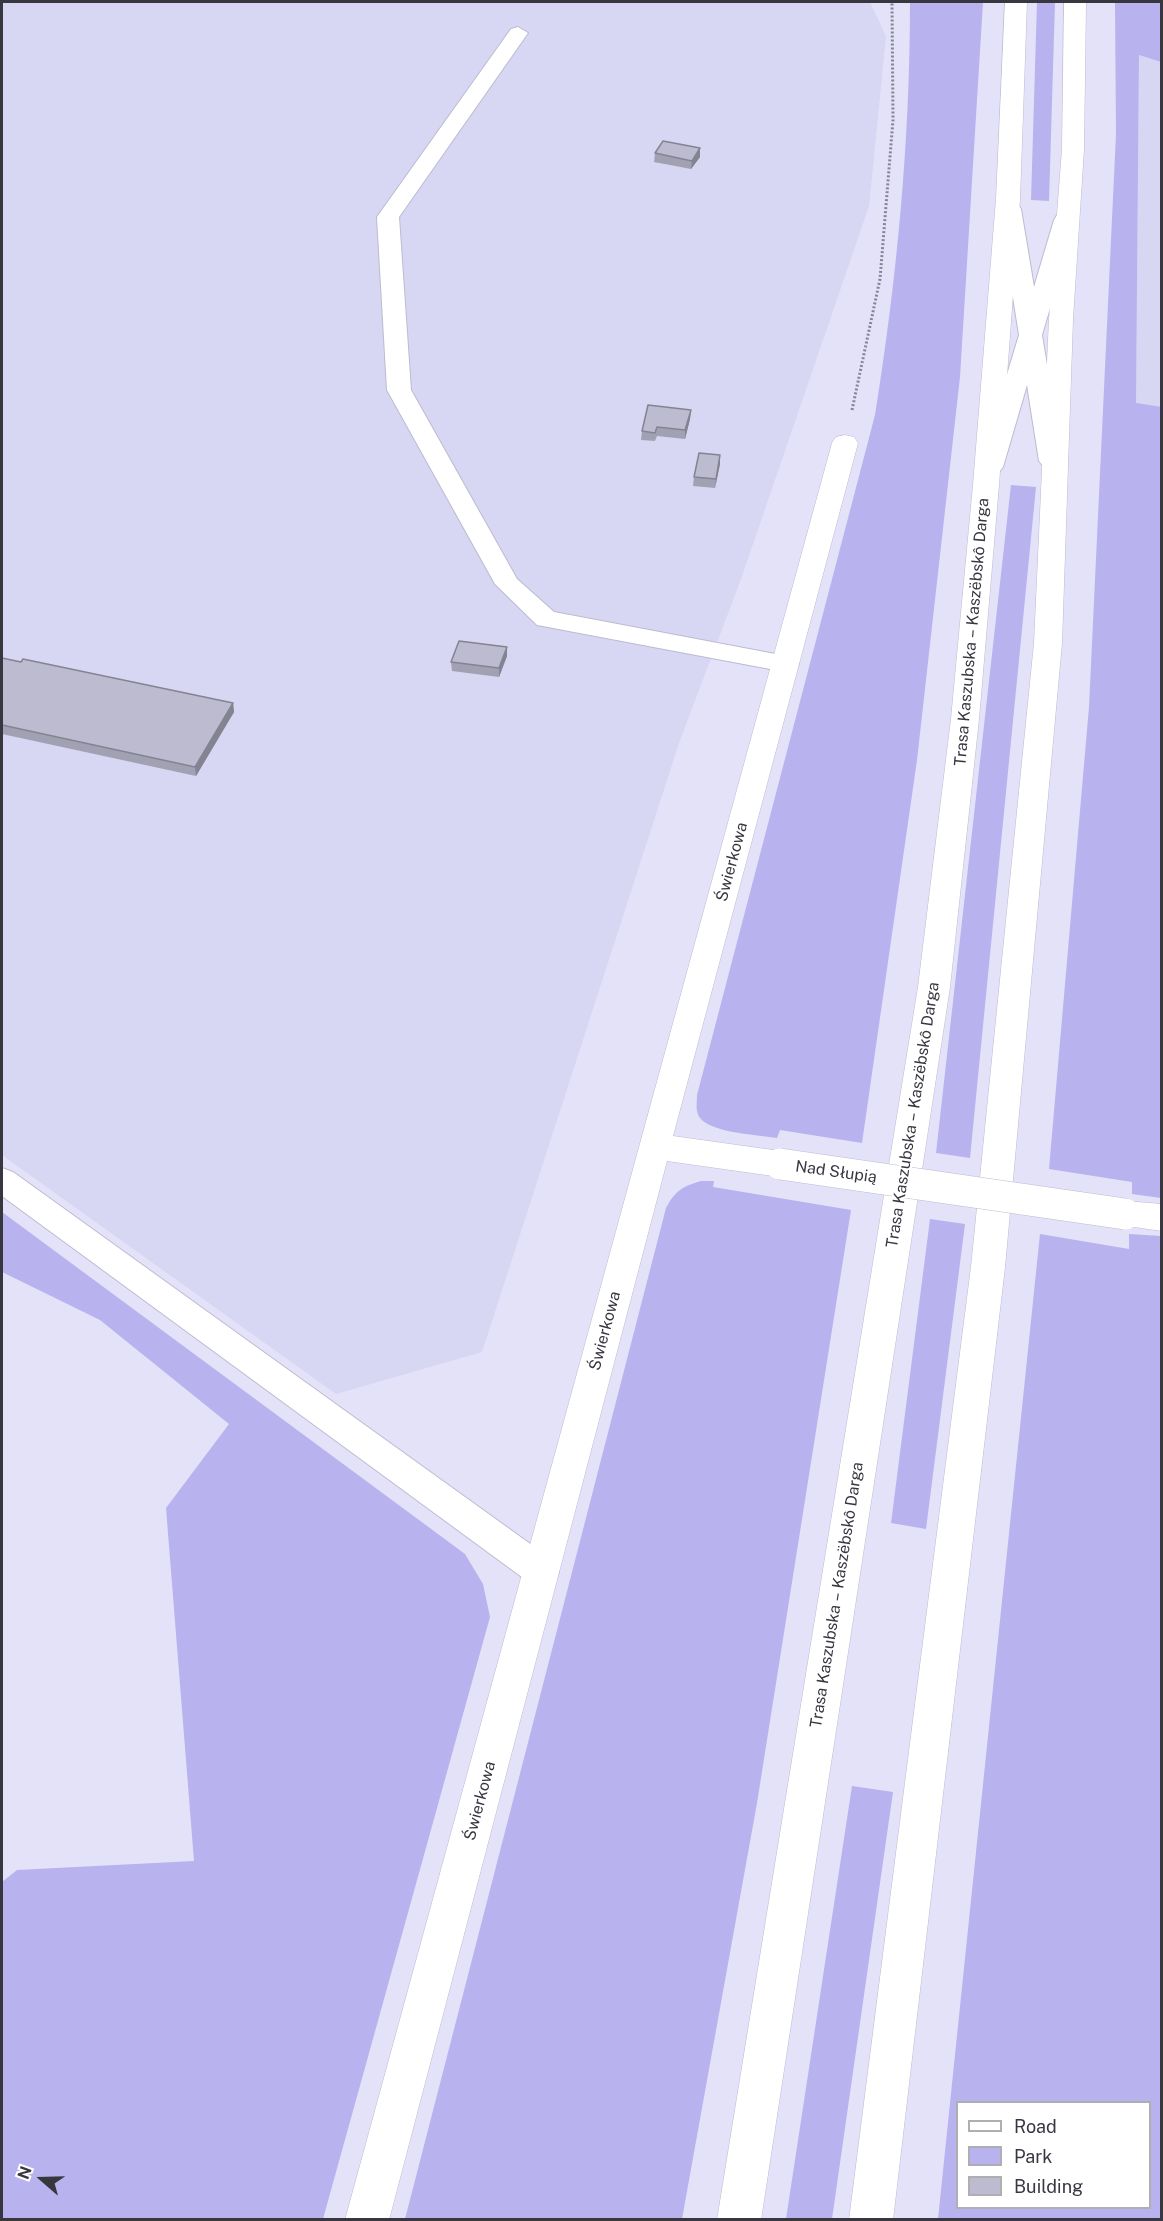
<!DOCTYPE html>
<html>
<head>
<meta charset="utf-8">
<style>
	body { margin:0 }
	#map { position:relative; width:1163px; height:2221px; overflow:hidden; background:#e3e2f8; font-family:"Public Sans",sans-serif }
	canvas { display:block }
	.frame { position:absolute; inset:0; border:3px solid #383740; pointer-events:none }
	.legend { position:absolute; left:956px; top:2101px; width:195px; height:108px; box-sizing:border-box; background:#fff; border:2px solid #afafb3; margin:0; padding:8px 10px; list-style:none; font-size:18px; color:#383740 }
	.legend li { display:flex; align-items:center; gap:12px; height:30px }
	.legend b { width:30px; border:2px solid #afafb3 }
	.north { position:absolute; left:12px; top:2149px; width:60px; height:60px; -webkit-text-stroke:4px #fff; paint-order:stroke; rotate:290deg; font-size:16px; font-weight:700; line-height:24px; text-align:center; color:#383740 }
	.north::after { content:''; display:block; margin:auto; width:21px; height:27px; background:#383740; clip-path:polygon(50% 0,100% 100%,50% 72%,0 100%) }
</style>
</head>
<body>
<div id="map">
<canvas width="1163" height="2221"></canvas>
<div class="frame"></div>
<ul class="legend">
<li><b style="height:8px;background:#fff"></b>Road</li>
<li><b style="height:16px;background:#b8b2ee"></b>Park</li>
<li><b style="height:16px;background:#bcbbd0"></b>Building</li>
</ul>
<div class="north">N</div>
</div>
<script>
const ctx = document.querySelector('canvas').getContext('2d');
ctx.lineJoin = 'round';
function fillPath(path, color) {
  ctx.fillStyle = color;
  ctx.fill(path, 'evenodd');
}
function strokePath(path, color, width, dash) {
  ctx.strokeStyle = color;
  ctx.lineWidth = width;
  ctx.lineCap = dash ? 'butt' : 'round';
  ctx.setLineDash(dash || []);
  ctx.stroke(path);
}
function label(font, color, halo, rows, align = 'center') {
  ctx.font = font + ' "Public Sans",sans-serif';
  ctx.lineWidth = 4.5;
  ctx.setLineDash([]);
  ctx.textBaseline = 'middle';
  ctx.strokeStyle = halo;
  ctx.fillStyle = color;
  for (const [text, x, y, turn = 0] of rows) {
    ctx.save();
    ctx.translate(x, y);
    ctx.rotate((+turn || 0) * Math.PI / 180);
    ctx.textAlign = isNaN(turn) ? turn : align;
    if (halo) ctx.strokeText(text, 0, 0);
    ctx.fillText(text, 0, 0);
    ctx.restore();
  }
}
fillPath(new Path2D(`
	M2,2H870L886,36L869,206L741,579L679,743L482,1352L336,1394L2,1155Z
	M1139,55L1161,62V407L1136,404Z`), '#d7d6f3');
fillPath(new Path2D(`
	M910,2H983L960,377L917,760L862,1143L780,1130L777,1138C759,1135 712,1133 700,1118C695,1111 697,1103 697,1095L875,415C897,279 910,139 910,2Z
	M1037,2H1055L1049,201L1031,200Z
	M1115,2H1162L1161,62L1139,55L1136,403L1162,407L1161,1198L1132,1194V1182L1049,1169L1089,707L1116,134Z
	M1011,485L1036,487L970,1158L936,1153Z
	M701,1181H714L713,1187L851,1210L757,1803L682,2219H405L666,1208C675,1191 683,1186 701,1181Z
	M2,1212L465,1554L483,1584L490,1617L323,2219H2V1882L17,1870L194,1861L166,1508L229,1424L100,1320L2,1272Z
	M930,1219L965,1224L926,1529L891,1523Z
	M1040,1234L1129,1249V1234L1161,1236V2219H938ZM958,2102H1150V2208H958Z
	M852,1786L893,1792L832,2219H786Z`), '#b8b2ee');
const service = new Path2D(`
	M518,27L528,33L399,217L411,390L517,579L554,612L786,656L795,658L799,664L795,670L786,672L537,625L495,584L387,390L377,217L511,29Z
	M1010,203L1018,204L1021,209L1034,287L1054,220L1057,215H1073L1076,220L1042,335L1063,461L1059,466L1051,468L1043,466L1039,461L1027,385L1003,467L999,472L991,474L983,472L979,467L1019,335L999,209L1002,204Z
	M2,1168L13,1172L554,1561L559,1572L554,1583L542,1587L530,1583L2,1196Z`);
const minor = new Path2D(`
	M845,435L854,437L858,443L673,1136L780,1151L792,1155L797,1164L792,1173L780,1177L667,1161L389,2220H345L832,443L836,437Z
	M1125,1201L1162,1204V1231L1113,1224L1108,1214L1113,1204Z`);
const motorway = new Path2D(`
	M1005,2H1027L1020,199L999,485L979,719L950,987L761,2220H717L918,987L951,719L973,485L996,199Z
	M1064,2H1086L1084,149L1073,319L1062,643L1005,1267L893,2220H849L971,1267L1034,643L1049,319L1062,149Z`);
strokePath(service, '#bcbbd0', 2);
strokePath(minor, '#bcbbd0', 1);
strokePath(motorway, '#bcbbd0', 1);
strokePath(new Path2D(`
	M852,410L880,279L893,120L892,2`), '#878696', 3, [2, 2]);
fillPath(service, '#fff');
fillPath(minor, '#fff');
fillPath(motorway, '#fff');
const minorBridge = new Path2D(`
	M780,1164L1125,1214`);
strokePath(minorBridge, '#bcbbd0', 32, []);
strokePath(minorBridge, '#fff', 31);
fillPath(new Path2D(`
	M700,148V157L691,169L654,162L655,153Z
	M691,410L690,419L685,439L657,436L655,441L641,440L642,431Z
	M720,464L715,488L693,486L694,477Z
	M507,647V656L499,677L452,671L451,662Z
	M2,658L233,703L234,712L196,776L2,734Z`), '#a2a1b3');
fillPath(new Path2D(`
	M700,148V157L691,169L692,161Z
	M691,410L690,419L685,439V430Z
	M720,455V464L715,488L716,479Z
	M507,647V656L499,677V668Z
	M233,703L234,712L196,776L195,767Z`), '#848392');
const building = new Path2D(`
	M663,141L700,148L692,161L655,153Z
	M648,405L691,410L685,430L657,427L655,433L642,431Z
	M699,453L720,455L716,479L694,477Z
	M459,641L507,647L499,668L451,662Z
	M2,658L21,662L23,659L233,703L195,767L2,725Z`);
fillPath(building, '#bcbbd0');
strokePath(building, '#848392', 1.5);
label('16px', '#383740', '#fff', [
	["Trasa Kaszubska – Kaszëbskô Darga",972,632,-85],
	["Świerkowa",732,862,-75],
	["Trasa Kaszubska – Kaszëbskô Darga",913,1115,-81],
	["Nad Słupią",836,1172,8],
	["Świerkowa",605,1331,-75],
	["Trasa Kaszubska – Kaszëbskô Darga",837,1595,-81],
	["Świerkowa",480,1801,-75]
]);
</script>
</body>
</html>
